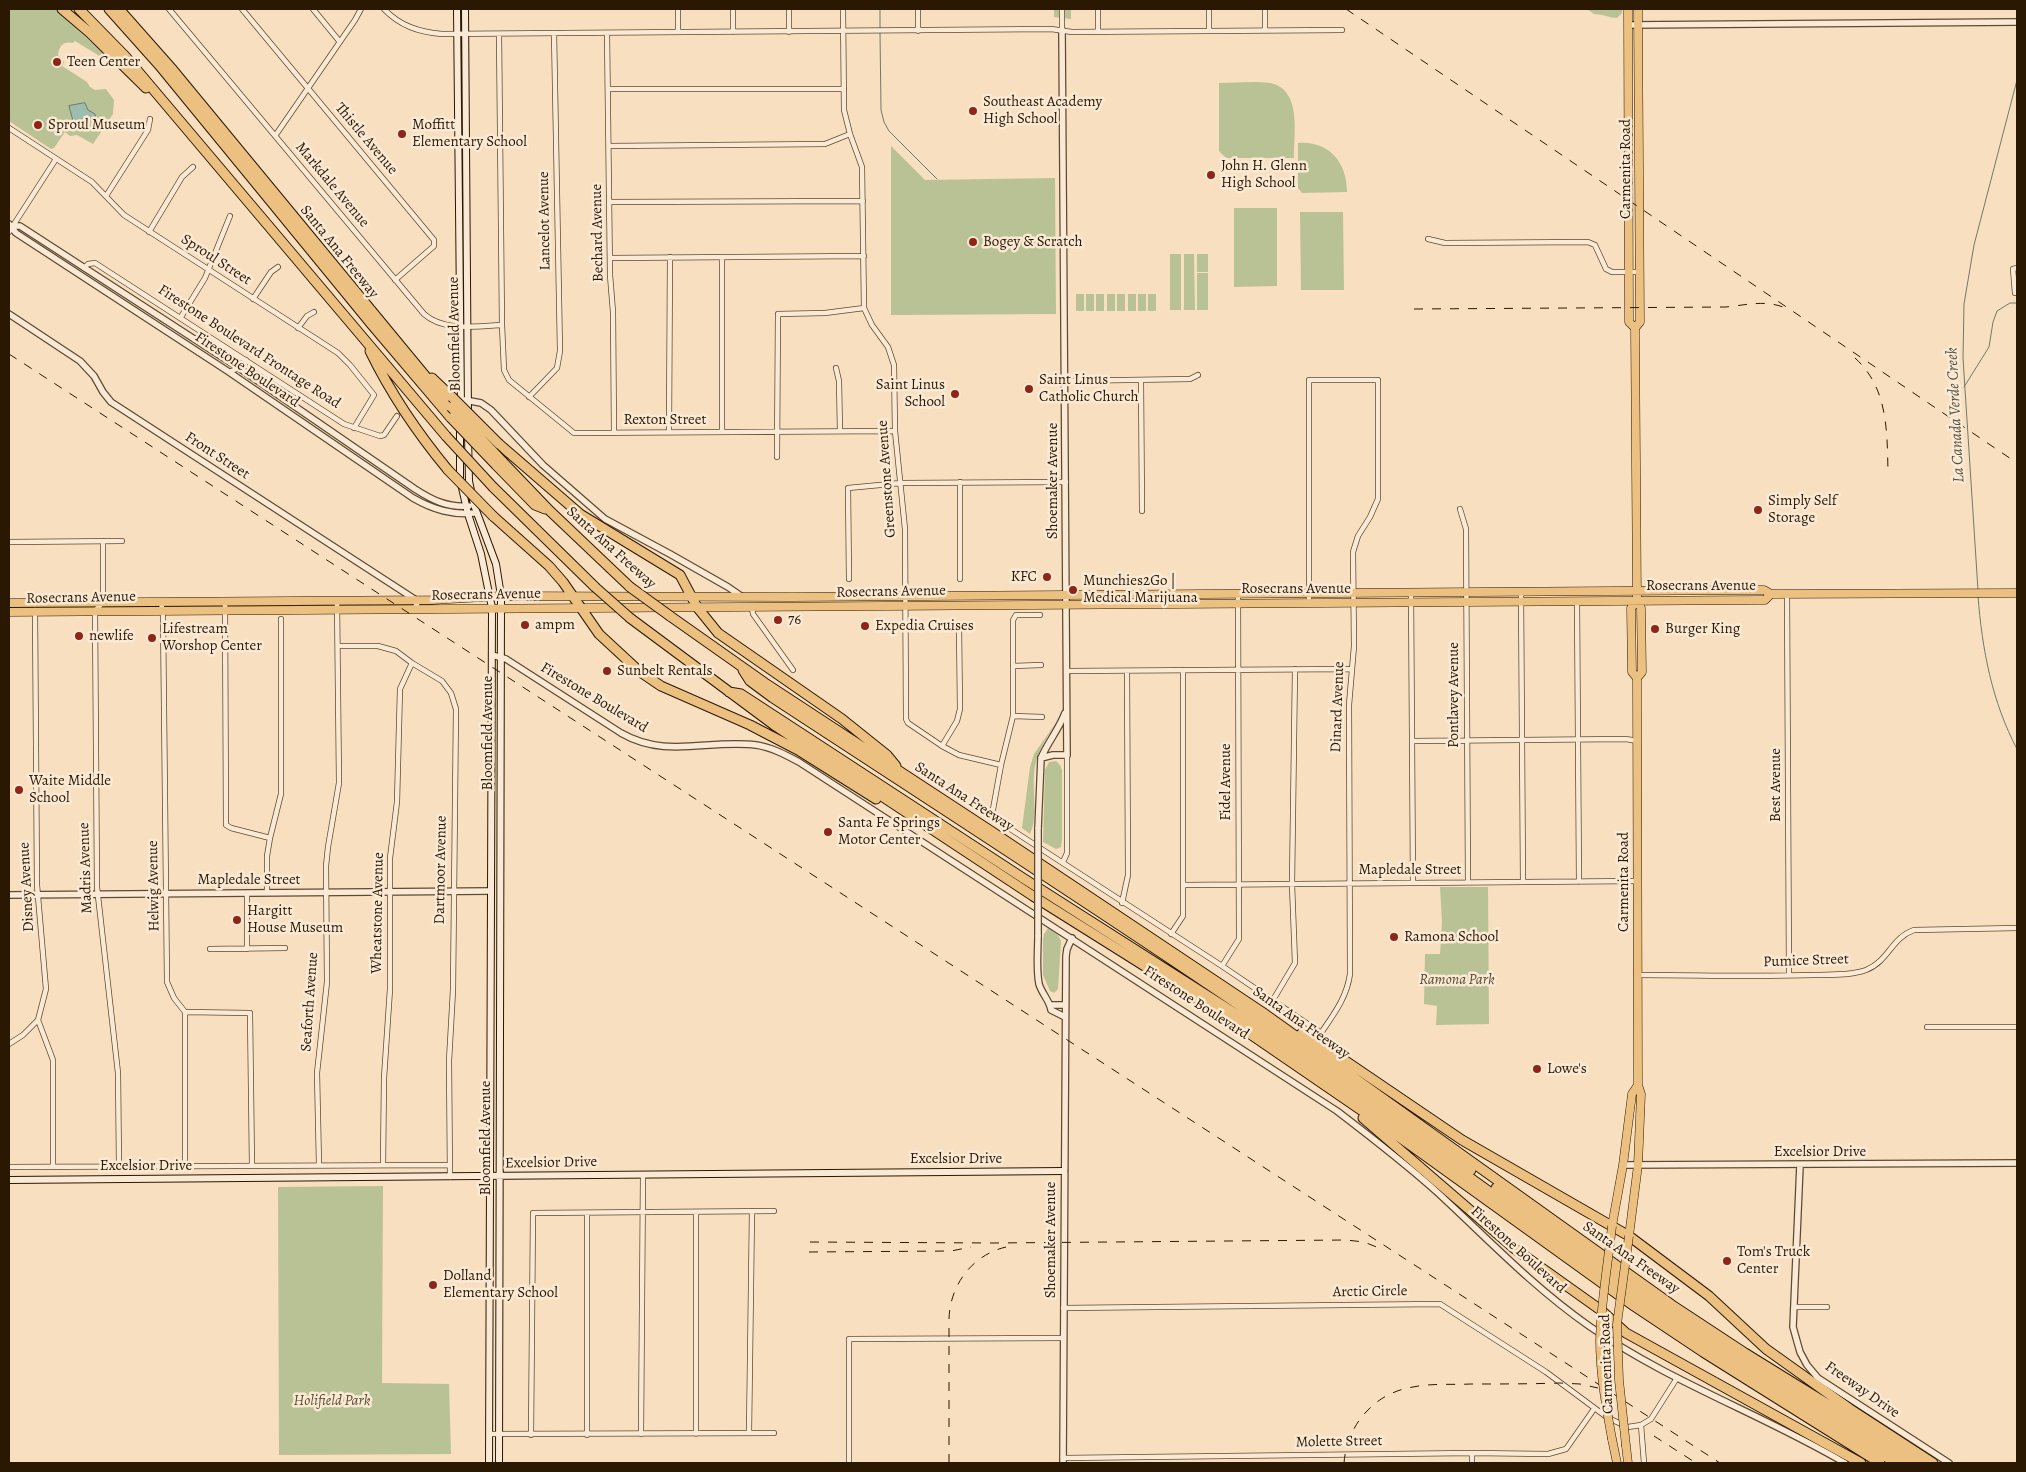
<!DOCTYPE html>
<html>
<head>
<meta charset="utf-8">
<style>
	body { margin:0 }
	#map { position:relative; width:2026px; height:1472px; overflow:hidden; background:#f7dfbf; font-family:Alegreya,serif }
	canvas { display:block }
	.frame { position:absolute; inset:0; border:10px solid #2b1803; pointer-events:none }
</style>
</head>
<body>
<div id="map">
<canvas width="2026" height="1472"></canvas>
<div class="frame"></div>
</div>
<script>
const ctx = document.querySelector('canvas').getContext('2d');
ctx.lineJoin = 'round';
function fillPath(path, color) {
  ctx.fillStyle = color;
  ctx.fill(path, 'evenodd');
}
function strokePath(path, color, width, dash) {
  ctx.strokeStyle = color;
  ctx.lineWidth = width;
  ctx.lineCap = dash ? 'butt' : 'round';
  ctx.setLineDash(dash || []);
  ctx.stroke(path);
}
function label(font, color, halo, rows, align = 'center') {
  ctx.font = font + ' Alegreya,serif';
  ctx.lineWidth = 5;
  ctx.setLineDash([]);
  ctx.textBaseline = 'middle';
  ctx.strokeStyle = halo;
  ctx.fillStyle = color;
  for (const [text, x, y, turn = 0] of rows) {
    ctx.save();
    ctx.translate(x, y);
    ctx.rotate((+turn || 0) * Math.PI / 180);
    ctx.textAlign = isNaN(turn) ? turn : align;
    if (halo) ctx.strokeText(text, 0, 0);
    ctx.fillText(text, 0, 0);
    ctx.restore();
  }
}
fillPath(new Path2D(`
	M9,9H56L116,66L75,41L73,43C63,41 59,46 58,55L64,62L62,66L87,82L90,87L95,90L106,89L114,100L113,114L93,144L77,135L70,136L65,132L54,148L51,149L9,121Z
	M1054,9H1071V19L1054,17Z
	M1587,9H1622V13L1617,18C1609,18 1604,14 1594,14Z
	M1219,83C1235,83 1254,81 1270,83C1302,89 1294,134 1294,158H1226L1219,151Z
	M1298,143C1330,141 1347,163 1347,192L1302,193L1298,188Z
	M891,146L925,180L1055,178L1056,314L891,315Z
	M1234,208H1277V286L1234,287Z
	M1300,212H1343L1344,290H1301Z
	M1170,254H1181V310H1170Z
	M1184,254H1194L1195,310H1184Z
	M1197,254H1208V272H1197Z
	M1197,273H1208V310H1197Z
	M1076,294H1084V311H1076Z
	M1086,294H1094V311H1086Z
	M1096,294H1104V311H1096Z
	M1107,294H1115V311H1107Z
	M1117,294H1125V311H1117Z
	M1128,294H1136V311H1128Z
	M1138,294H1146V311H1138Z
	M1148,294H1156V311H1148Z
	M1055,724C1047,738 1038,750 1035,766C1031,786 1039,816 1030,834L1022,828L1030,767L1034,754Z
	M1056,761L1060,765L1062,770V839L1061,847L1056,849L1043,842L1045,770L1049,762Z
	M1440,887H1488L1489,1024L1436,1025L1437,1006L1424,1004L1425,954H1440L1442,922Z
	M1048,928L1058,935L1061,941L1058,989L1054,993L1050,991L1043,975V940L1044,934Z
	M383,1186L382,1383L449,1384L451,1454L279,1455L278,1187Z`), '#b9c294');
const water = new Path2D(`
	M85,103L88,110L95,114L96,120L91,121L89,115L88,118L73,121L69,106Z`);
fillPath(water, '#9dbdaf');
strokePath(water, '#6f7b6a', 1);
strokePath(new Path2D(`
	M880,9V28
	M880,32L881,110L884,122L889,131L937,179
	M1964,387L1989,347L1993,322L1997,311L2010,303H2017
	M1978,590L1963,358L1964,304L1974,245L2017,80
	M1978,596C1982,649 1992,702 2017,749`), '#6f7b6a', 1);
const minor = new Path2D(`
	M169,9L424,314C444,332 477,326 502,325
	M242,9L434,240V246L395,280
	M313,9L340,42
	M384,9C400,26 419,32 442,34L1051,29L1072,32L1342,30
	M678,9V32
	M733,9V32
	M789,9V32
	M843,9L844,110L850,134L862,167L864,308L872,325L888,347L894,365L895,431L905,529L906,719L908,723L942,746L959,755L1001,765
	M918,9V31
	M1062,9V30
	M1098,9V32
	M1209,9V31
	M1265,9V30
	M607,33L610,275L613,312L614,432
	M499,34L502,325L504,370L509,380L574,433L895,431
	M608,89H844
	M9,128L92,182L124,215L338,353L350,365L374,395L354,428
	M275,136L355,20L361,9
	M609,146L825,144L850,134
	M106,196L148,130L150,119
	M609,202L863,201
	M9,232L56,159
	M149,232L182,177L193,167
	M1428,239L1445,243L1588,242L1595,245L1606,269L1612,272H1640
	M722,257V432
	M610,258L864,256
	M84,268L88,264L95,263L344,424L380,436L384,435L397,416
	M2015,293L2013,269L2017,268
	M253,299L271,272L278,267
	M181,317L205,278L230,216
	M298,328L307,316L314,312
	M836,368L839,381L840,431
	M229,372L239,368L246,360
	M1065,381L1190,379L1198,375
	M1141,381L1142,511
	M529,397L557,368L560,351L554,33
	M669,432L670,257
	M777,457L778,314L825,313L864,308
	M960,482V579
	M1460,509L1466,529L1468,882
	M103,541V602L95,611L97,887L118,1073L119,1166
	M9,542L122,541
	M849,579L848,488L901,483L1066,482
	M1521,592L1523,882
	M1411,593L1413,883
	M1787,594L1789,975
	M161,601L163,616L167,982L174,998L185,1012V1166
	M225,601L226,825L231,828L270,838
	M1577,601L1579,882
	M752,607L753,614L793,670
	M35,610L37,885L46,989L38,1020L53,1060V1167
	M1040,615H1016L1013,620V716L1001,765L992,815L995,819L1222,966L1321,1033C1334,1014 1347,997 1350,974L1349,705L1354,646L1353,552L1358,536L1370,517L1378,499V380H1309V603
	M338,646H378L396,651L412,663L442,681L451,693L456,709L453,990L449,1061L450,1177
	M1013,666L1041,665
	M1067,671L1351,669
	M1013,716L1042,717
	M1412,741L1626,739L1637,741
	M942,746L957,721L960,709L959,627
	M1063,862L1067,853V755
	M1183,885L1638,881
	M247,893V949
	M267,893V856L270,838L281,794V619
	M1122,903L1128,875L1127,671
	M1171,934L1183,916V670
	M210,949L285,948
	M1222,966L1239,939L1238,594
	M1638,975C1696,975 1755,977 1813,975C1830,974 1850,976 1866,970C1889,961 1891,938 1914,930L2017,928
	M1273,1000L1295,963L1292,884L1295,669
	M185,1012L250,1013L252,1166
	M1927,1027H2017
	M9,1044L23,1035L38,1020
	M319,1165L317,1073L327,982L326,866L328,847L339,783L337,601
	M383,1165L384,1078L390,989V858L397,802L400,689L412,663
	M9,1167L450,1165
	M696,1212V1434
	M1794,1307H1827
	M1063,1308L1440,1304L1546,1372L1608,1418L1628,1427L1641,1425L1651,1419L1677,1378
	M1641,1425L1644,1463
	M749,1433L752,1211
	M489,1434L774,1433
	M641,1434L643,1175
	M531,1435L533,1213L774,1211
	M587,1435V1214
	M1472,1453V1463
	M1063,1458L1472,1453L1548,1454L1566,1449L1594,1409
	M849,1463V1339L1063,1338`);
const tertiary = new Path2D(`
	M1628,25L2017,22
	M9,224L16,233L229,372L413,498C434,510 452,515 476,513
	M12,226H20L239,368L415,489C432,500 448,508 469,506
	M9,314L80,361L94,376L103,392L111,402L416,600L417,609
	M465,400L481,403L491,410L543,465L605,519L670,554L728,587L741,596
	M492,655L506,659L621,733C666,759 708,739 756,745C771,747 786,755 799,762L1337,1111C1371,1137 1405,1163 1437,1192C1488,1239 1532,1286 1589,1326C1669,1382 1762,1414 1845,1463
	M1041,758L1053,755H1067L1062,30
	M1038,829L1041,758C1048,742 1059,729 1065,713
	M9,895L490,891
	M1038,935C1038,951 1036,969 1039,984C1042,994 1050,1001 1051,1010L1065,1017
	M1050,1005H1065
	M1623,1165L2017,1163
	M1800,1165L1793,1327L1800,1352L1807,1365L1818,1378L1949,1463
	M1063,1463L1066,956L1067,949L1072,938`);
const secondary = new Path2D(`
	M457,9L461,407
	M465,9L468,415
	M460,425V479L468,514L481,554L492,608L489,1463
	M468,435L469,481L474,505L496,564L501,596L499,1463
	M9,1180L1064,1171`);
const primary = new Path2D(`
	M1628,9L1629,322L1635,328L1637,601L1641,608L1642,672L1637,678
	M1635,328L1640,322L1638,9
	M9,603L432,600L501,596L792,597L1749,590H1764L1771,594L2017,593
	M9,612L1759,600H1765L1771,594
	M1612,1226L1623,1165L1632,1094L1638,1085
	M1629,1236L1638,1165L1641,1094L1638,1085L1637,678L1632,672L1631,608L1637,601
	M1612,1439L1617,1463
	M1626,1446L1628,1463`);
const motorway = new Path2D(`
	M62,9L89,32L146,88
	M79,9L125,56L446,436
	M109,9L159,65L372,325L451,418
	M119,9L173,70L451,407
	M370,351C390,392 419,435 448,470
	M432,378L452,397
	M499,444L580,514L680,575L697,607L718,633L842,719L887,755L896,766
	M502,461L550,511L630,587
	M496,465L535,505L545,509
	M493,487L595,587
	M493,516L549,566L563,582L599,634L639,671L661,686L750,725L798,750L876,799
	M670,616L765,683L997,835L1262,1012L1672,1305L1745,1353L1923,1463
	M630,618L774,725L1033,896L1221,1014L1377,1121L1634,1306L1703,1352L1880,1463
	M743,670L750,681L773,698C935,804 1098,909 1258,1018C1330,1067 1400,1119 1471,1170
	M729,692L741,694L1026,880L1244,1019L1358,1097L1638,1299L1764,1383L1896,1463
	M1301,1034L1325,1047L1462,1140L1629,1236L1709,1296L1766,1349L1850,1409L1933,1463
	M1363,1118L1515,1249L1602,1311L1626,1333L1861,1463
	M1496,1188L1681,1319L1767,1375L1909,1463`);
strokePath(minor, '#5e4a32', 6);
strokePath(tertiary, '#5e4a32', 8);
strokePath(secondary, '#2b1803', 8);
strokePath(primary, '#2b1803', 9);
strokePath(motorway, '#2b1803', 11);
strokePath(minor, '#faead5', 4.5);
strokePath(tertiary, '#faead5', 5.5);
strokePath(secondary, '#faead5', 6);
strokePath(primary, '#ecc080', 8);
strokePath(motorway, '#ecc080', 9);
strokePath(new Path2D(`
	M1346,9L2017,463
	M1414,309L1726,307C1746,305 1764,300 1783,307
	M9,354L1720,1463
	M1855,358C1888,388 1887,430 1888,472
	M810,1242L993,1243L1346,1240L1364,1242L1379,1248
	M809,1252L951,1251L971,1247
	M1654,1436L1696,1463
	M949,1463V1319C950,1285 972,1255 1006,1247
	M1344,1463C1347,1425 1374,1393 1413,1387C1432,1383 1452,1385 1471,1384C1500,1384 1530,1384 1560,1383L1580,1384L1598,1388`), '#2b1803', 1, [9, 9]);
const tertiaryBridge = new Path2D(`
	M1038,935V829`);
const primaryBridge = new Path2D(`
	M1612,1226C1608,1264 1601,1302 1600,1340C1600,1373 1606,1406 1612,1439
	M1626,1446L1619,1380L1617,1324L1629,1236`);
const motorwayBridge = new Path2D(`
	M452,397L499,444
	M451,407L502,461
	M451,418L496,465
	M446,436L493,487
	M448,470L493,516
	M595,587L630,618
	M630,587L670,616`);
strokePath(tertiaryBridge, '#5e4a32', 8, []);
strokePath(primaryBridge, '#2b1803', 9, []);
strokePath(motorwayBridge, '#2b1803', 11, []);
strokePath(tertiaryBridge, '#faead5', 5.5);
strokePath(primaryBridge, '#ecc080', 8);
strokePath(motorwayBridge, '#ecc080', 9);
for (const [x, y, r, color] of [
	[57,62,5,"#8f2418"],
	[973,111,5,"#8f2418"],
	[38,125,5,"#8f2418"],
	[402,134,5,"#8f2418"],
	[1211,175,5,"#8f2418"],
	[973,242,5,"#8f2418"],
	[1029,389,5,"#8f2418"],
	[955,394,5,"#8f2418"],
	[1758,510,5,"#8f2418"],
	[1047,577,5,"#8f2418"],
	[1073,590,5,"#8f2418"],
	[778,620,5,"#8f2418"],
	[525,625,5,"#8f2418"],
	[865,626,5,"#8f2418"],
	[1655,629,5,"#8f2418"],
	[79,636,5,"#8f2418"],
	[152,638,5,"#8f2418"],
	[607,671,5,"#8f2418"],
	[19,790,5,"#8f2418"],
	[828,832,5,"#8f2418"],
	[237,920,5,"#8f2418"],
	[1394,937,5,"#8f2418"],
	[1537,1069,5,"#8f2418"],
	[1727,1261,5,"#8f2418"],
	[433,1285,5,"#8f2418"]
]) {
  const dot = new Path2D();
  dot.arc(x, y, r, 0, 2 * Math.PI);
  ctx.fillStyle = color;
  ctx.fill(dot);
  strokePath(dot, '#faead5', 2);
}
label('15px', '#2b1803', '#faead5', [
	["Teen Center",67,62],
	["Southeast Academy",983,102],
	["High School",983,119],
	["Sproul Museum",48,125],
	["Moffitt",412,125],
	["Elementary School",412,142],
	["John H. Glenn",1221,166],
	["High School",1221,183],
	["Bogey & Scratch",983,242],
	["Saint Linus",1039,380],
	["Catholic Church",1039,397],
	["Saint Linus",945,385,"right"],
	["School",945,402,"right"],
	["Simply Self",1768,501],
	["Storage",1768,518],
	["KFC",1037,577,"right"],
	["Munchies2Go |",1083,581],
	["Medical Marijuana",1083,598],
	["76",788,620],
	["ampm",535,625],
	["Expedia Cruises",875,626],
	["Lifestream",162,629],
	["Worshop Center",162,646],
	["Burger King",1665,629],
	["newlife",89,636],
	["Sunbelt Rentals",617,671],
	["Waite Middle",29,781],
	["School",29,798],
	["Santa Fe Springs",838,823],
	["Motor Center",838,840],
	["Hargitt",247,911],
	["House Museum",247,928],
	["Ramona School",1404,937],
	["Lowe's",1547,1069],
	["Tom's Truck",1737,1252],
	["Center",1737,1269],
	["Dolland",443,1276],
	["Elementary School",443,1293]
], 'left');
label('15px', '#2b1803', '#faead5', [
	["Thistle Avenue",366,139,50],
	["Carmenita Road",1626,169,-90],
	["Markdale Avenue",332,185,50],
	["Lancelot Avenue",545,221,-91],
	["Bechard Avenue",598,233,-91],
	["Santa Ana Freeway",339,252,51],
	["Sproul Street",216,260,33],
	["Bloomfield Avenue",455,334,-91],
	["Firestone Boulevard Frontage Road",249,347,33],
	["Firestone Boulevard",247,370,34],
	["Rexton Street",665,420],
	["Front Street",217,456,33],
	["Greenstone Avenue",887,479,-94],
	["Shoemaker Avenue",1053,481,-90],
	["Santa Ana Freeway",611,548,42],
	["Rosecrans Avenue",1701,586],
	["Rosecrans Avenue",1296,589],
	["Rosecrans Avenue",891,592,-1],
	["Rosecrans Avenue",486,595,-1],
	["Rosecrans Avenue",81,598,-1],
	["Pontlavey Avenue",1454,695,-90],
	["Firestone Boulevard",594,698,31],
	["Dinard Avenue",1338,707,-88],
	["Bloomfield Avenue",488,733,-90],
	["Fidel Avenue",1226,782,-90],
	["Best Avenue",1776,785,-90],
	["Santa Ana Freeway",964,797,33],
	["Madris Avenue",86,868,-92],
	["Dartmoor Avenue",441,870,-89],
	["Mapledale Street",1410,870],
	["Mapledale Street",249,880],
	["Carmenita Road",1624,882,-90],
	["Helwig Avenue",154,886,-91],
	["Disney Avenue",27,887,-93],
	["Wheatstone Avenue",378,913,-89],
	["Pumice Street",1806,961,-2],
	["Seaforth Avenue",310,1002,-86],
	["Firestone Boulevard",1196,1003,33],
	["Santa Ana Freeway",1301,1023,35],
	["Bloomfield Avenue",486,1138,-90],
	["Excelsior Drive",1820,1152],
	["Excelsior Drive",956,1159],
	["Excelsior Drive",551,1163,-1],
	["Excelsior Drive",146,1166],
	["Shoemaker Avenue",1051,1240,-90],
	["Firestone Boulevard",1518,1250,42],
	["Santa Ana Freeway",1631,1258,35],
	["Arctic Circle",1370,1292,-1],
	["Carmenita Road",1607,1364,-92],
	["Freeway Drive",1862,1390,35],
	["Molette Street",1339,1442,-1]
]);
label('italic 15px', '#564b2e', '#faead5', [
	["Ramona Park",1457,980],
	["Holifield Park",332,1401]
]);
label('italic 16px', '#53523f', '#faead5', [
	["La Canada Verde Creek",1956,415,-93]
]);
</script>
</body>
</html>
